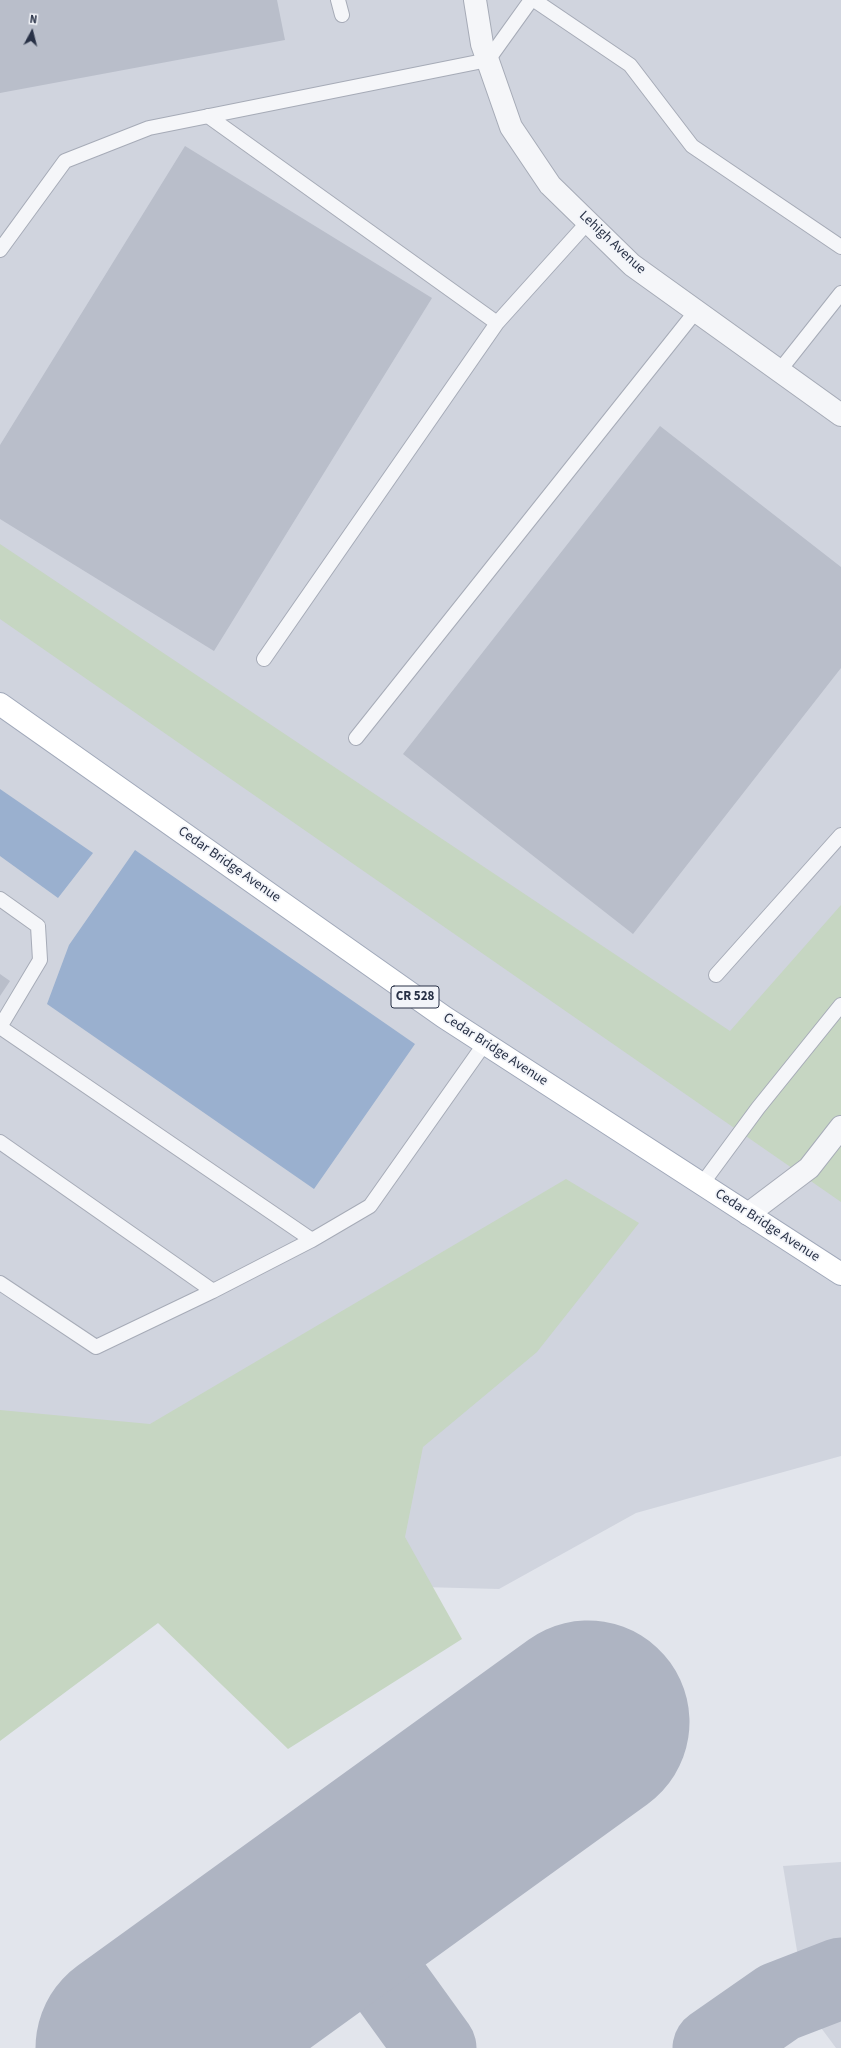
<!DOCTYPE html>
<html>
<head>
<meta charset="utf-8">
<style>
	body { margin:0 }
	#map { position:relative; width:841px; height:2048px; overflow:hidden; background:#e2e5ec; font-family:"Source Sans 3",sans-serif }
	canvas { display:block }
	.north { position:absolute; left:12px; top:12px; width:40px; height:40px; -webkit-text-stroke:3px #f2f4f9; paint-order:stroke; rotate:7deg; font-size:11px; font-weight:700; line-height:16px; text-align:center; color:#283146 }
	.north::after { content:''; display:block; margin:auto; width:14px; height:18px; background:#283146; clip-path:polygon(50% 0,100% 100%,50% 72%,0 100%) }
</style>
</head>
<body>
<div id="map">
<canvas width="841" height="2048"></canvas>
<div class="north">N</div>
</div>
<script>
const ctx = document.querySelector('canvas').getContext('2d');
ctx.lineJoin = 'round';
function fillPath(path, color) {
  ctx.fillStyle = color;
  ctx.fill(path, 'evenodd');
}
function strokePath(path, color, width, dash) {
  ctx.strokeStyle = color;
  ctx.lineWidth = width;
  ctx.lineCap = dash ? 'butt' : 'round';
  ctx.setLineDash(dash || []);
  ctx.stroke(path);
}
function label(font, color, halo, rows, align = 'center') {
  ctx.font = font + ' "Source Sans 3",sans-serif';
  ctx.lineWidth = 3.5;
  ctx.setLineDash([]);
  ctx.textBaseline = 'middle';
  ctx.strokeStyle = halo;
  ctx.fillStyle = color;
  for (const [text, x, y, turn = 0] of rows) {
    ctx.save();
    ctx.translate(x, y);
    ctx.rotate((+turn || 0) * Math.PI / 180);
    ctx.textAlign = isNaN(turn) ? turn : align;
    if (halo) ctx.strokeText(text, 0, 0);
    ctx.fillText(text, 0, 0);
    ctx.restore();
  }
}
fillPath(new Path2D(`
	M0,0H841V1456L636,1513L499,1589L267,1583L0,1661Z
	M841,1862V2048H836L796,1994L802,1981L783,1866Z`), '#d0d4de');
fillPath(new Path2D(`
	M0,544L730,1031L841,905V1202L0,619Z
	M566,1179L639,1223L537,1352L423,1447L405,1537L462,1639L288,1749L158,1623L0,1741V1410L150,1424Z`), '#c6d6c2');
fillPath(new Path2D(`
	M0,789L93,853L58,898L0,856Z
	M135,850L415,1044L314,1189L47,1004L69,945Z`), '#9ab0cf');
strokePath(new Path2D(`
	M306,1926H334L353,1933L436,2048
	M713,2048L779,2002L841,1978`), '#aeb4c2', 81);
strokePath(new Path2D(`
	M137,2048L588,1722`), '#aeb4c2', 203);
fillPath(new Path2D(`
	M0,0H277L285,40L0,93Z
	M185,146L432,298L214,651L0,519V445Z
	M660,426L841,567V668L633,934L403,754Z
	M0,974L10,981L0,996Z`), '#b9beca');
const service = new Path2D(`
	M338,0L342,15
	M534,0L630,65L692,146L841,247
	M208,116L497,323
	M0,250L65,161L149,128L488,60L531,0
	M780,370L841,293
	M264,659L497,323L588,222
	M356,738L696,311
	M0,899L38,926L40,960L0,1027L312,1240L370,1206L485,1043
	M716,975L841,835
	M0,1142L213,1291L312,1240
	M702,1184L758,1108L841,1005
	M0,1283L96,1347L213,1291`);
const minor = new Path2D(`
	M475,0L482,44L511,127L550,185L632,265L841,415
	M748,1214L809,1168L841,1127`);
const primary = new Path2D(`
	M0,704L444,1017L841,1274`);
strokePath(service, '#a6abb7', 16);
strokePath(minor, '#a6abb7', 24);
strokePath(primary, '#a0a8b9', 24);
strokePath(service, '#f5f6f9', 14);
strokePath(minor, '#f5f6f9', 22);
strokePath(primary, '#fff', 22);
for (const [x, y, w] of [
	[415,997,48]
]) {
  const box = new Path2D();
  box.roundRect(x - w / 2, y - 11, w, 22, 3);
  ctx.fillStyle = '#f2f4f9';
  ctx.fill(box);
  strokePath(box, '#283146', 1);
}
label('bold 13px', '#283146', null, [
	["CR 528",415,997]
]);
label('14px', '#283146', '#f2f4f9', [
	["Lehigh Avenue",612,243,43],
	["Cedar Bridge Avenue",229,865,35],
	["Cedar Bridge Avenue",495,1050,33],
	["Cedar Bridge Avenue",767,1226,33]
]);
</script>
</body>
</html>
